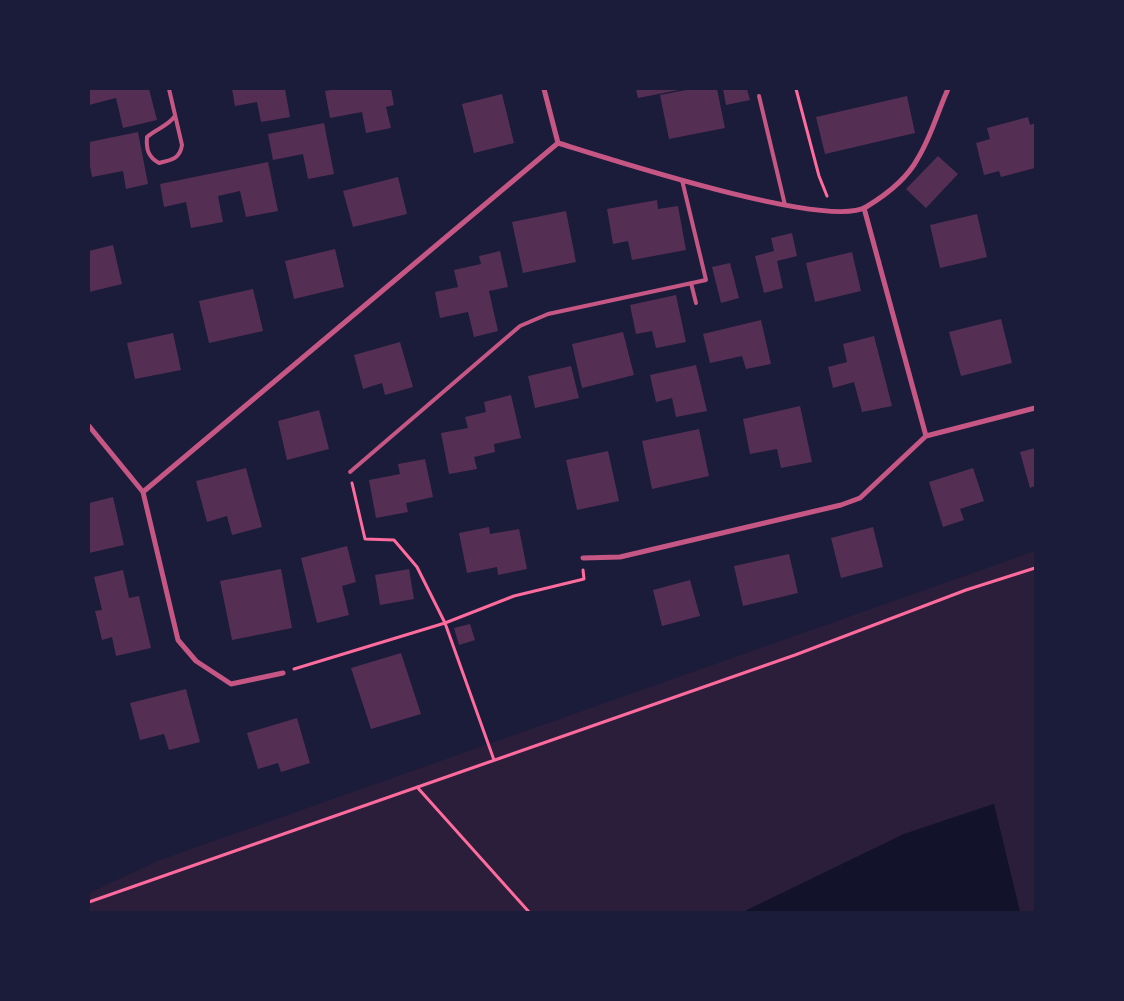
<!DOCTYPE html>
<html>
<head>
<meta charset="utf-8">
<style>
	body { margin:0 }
	#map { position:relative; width:1124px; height:1001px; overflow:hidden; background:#1b1b3a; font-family:Ubuntu,sans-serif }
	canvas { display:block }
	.frame { position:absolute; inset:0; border:90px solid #1b1b3a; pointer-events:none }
</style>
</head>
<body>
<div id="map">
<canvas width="1124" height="1001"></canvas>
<div class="frame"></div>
</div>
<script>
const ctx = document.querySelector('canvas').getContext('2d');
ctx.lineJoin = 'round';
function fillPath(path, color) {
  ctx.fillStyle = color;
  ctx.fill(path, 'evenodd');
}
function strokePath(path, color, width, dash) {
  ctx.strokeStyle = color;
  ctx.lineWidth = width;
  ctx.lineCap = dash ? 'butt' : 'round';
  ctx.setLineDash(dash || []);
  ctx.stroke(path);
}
fillPath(new Path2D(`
	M1035,551V912H1020L993,804L904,834L743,912H89V893L160,860Z`), '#2a1e3b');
fillPath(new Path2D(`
	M994,804L1020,912H743L904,834Z`), '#12122b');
fillPath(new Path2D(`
	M89,89H149L157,120L123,128L116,98L89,105Z
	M232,89H285L290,117L261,122L257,102L235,106Z
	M336,89H391L394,105L386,107L391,128L366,133L362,112L330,118L325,91Z
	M636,89H679V90L638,98Z
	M691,89H717L725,128L669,139L660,95Z
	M723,89H747L750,100L726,105Z
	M502,94L514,143L474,153L462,104Z
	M907,96L915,133L825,154L816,117Z
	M1028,117L1030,125L1035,123V168L1001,177L999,171L984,175L976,143L990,139L987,128Z
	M324,123L334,174L308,179L303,154L273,160L268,134Z
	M138,132L148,184L126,189L123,171L92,177L89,161V142Z
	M938,156L958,174L926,208L906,189Z
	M268,162L278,211L246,217L240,191L218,196L223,222L191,228L186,202L164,207L160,184Z
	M398,177L407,214L353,227L343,191Z
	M657,200L658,209L678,206L686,250L632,260L628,241L613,244L607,209Z
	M566,211L576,262L523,273L512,222Z
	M977,214L987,257L940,268L930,225Z
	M792,233L797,256L777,261L783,288L764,293L755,256L774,251L771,238Z
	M113,245L122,284L89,292V251Z
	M335,249L344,287L294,299L285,261Z
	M500,251L508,287L489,291L498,331L474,337L468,312L440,318L435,292L458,287L454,270L481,264L479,256Z
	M852,252L861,291L815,302L806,263Z
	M730,263L739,298L721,303L712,267Z
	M253,289L263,331L209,343L199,301Z
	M676,295L686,342L656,348L652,331L636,334L630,305Z
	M1001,319L1012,363L961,376L949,332Z
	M761,320L771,364L746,369L742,356L710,363L703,334Z
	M623,332L634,375L582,388L572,344Z
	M173,333L181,370L135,379L127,343Z
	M874,336L892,406L862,412L854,382L833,388L828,367L847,362L843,344Z
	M400,342L413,387L385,395L382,383L363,389L354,355Z
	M696,365L707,411L676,417L672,398L656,402L650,375Z
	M571,366L579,398L535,408L528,376Z
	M511,395L521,438L494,444L495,452L474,457L477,469L449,474L441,433L468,428L465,417L486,412L484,402Z
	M800,406L812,462L781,468L777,449L750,454L743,419Z
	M319,410L329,449L287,460L278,421Z
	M699,429L709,476L652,489L642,441Z
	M1035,448V486L1030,488L1020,452Z
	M608,451L619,501L577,510L566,460Z
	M425,459L433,497L406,503L408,512L376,518L369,480L400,474L398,464Z
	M246,468L262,527L232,535L227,516L207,522L196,481Z
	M973,468L984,501L960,509L964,520L943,527L929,482Z
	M113,497L124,545L89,553V503Z
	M489,527L490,534L519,529L527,569L498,575L497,567L467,573L459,533Z
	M873,527L883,567L841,578L831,538Z
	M347,546L356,582L342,586L349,615L317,623L301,558Z
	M789,554L798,593L743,606L734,566Z
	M281,569L292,628L232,640L220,581Z
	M409,569L414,599L380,605L375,575Z
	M123,570L129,598L139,596L151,648L116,656L112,637L102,640L95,611L102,610L94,577Z
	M690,580L700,616L662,626L653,590Z
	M470,624L475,640L459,645L454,628Z
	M401,653L421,714L371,729L351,668Z
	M186,689L200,742L169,750L164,734L140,740L130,703Z
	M297,718L310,763L281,772L278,763L258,769L247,733Z`), '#542f53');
strokePath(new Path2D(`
	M796,89L819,176L827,196
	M294,669L445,623L417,567L394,540L365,539L352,483
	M494,760L445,623L514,596L584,579L583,570
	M417,787L529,912
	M89,902L795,655L966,590L1035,568`), '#ff6b9d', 3);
strokePath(new Path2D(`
	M169,89L182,145C180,159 171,160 159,163C148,157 146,149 147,137C156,129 168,126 175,116
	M759,96L785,205
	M691,283L696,303
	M350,472L520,326L548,314L706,280L682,180`), '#c65784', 4);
strokePath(new Path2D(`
	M544,89L558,143C610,159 827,230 866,207C886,195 907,179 918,158C931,137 938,111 948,89
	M864,208L926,436L1035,408
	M89,426L143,492L558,143
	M143,492L178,640L196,661L231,684L283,673
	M583,558L620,557L841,505L860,498L926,436`), '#c65784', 5);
</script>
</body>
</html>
